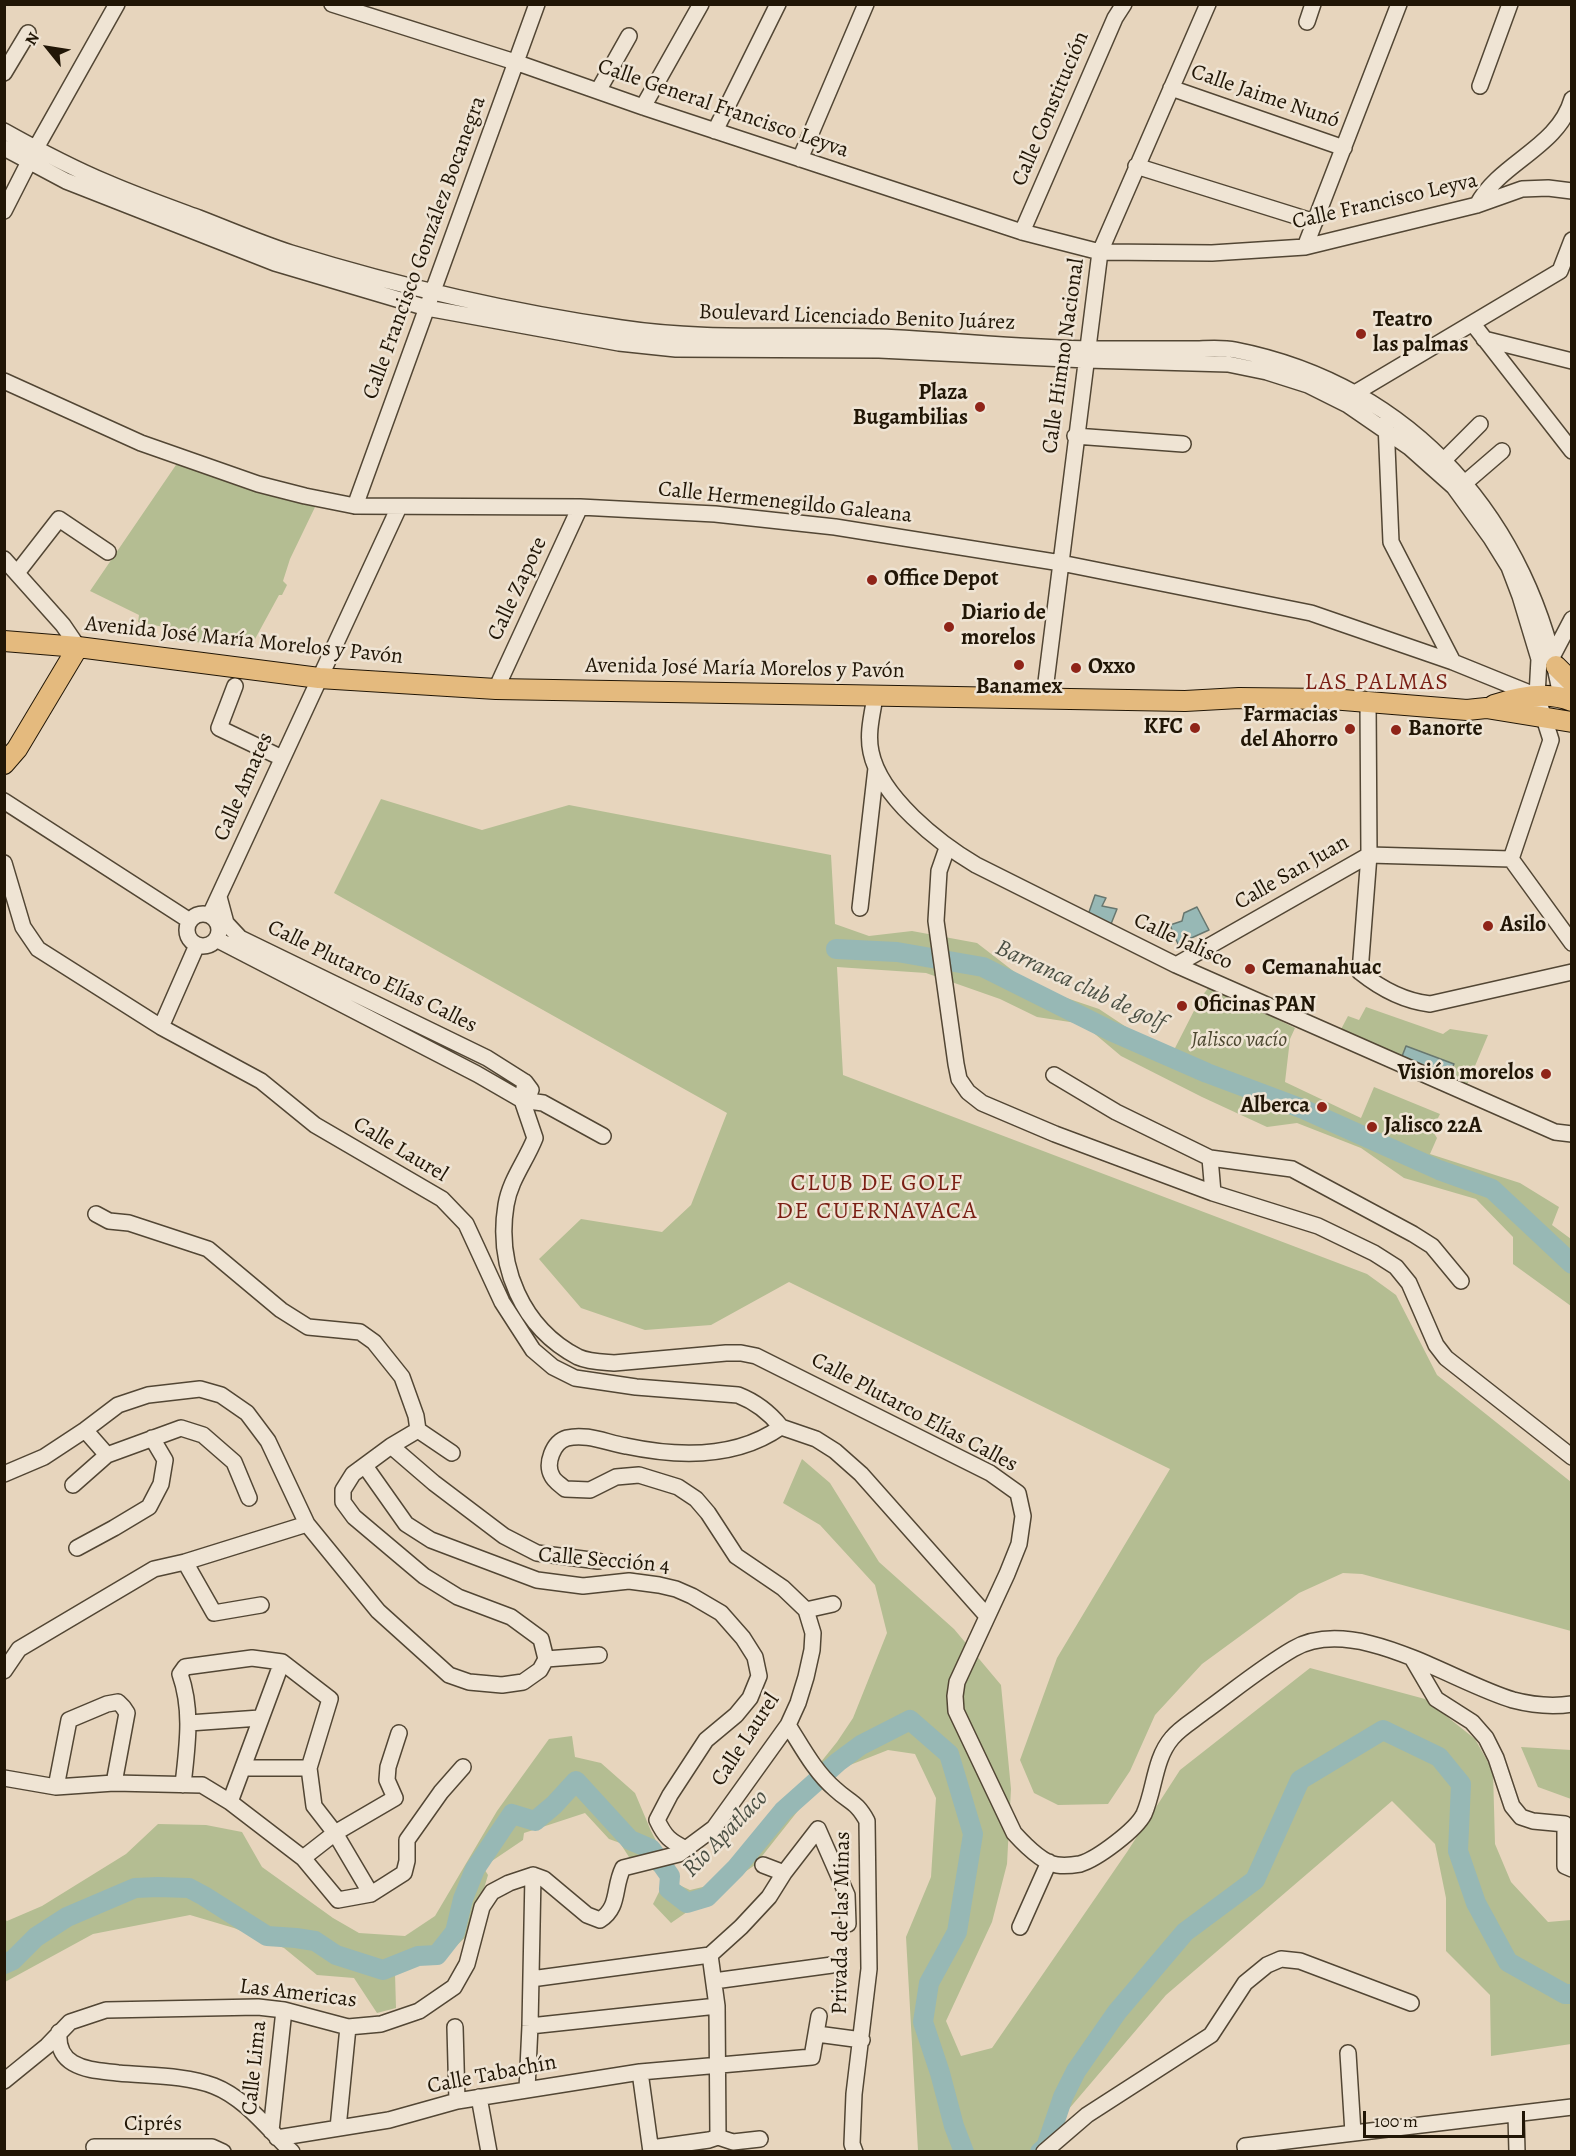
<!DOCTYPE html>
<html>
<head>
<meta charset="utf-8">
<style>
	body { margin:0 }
	#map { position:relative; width:1576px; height:2156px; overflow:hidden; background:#e7d5bd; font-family:Alegreya,serif }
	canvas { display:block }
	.frame { position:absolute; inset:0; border:6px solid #211606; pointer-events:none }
	.north { position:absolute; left:18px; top:18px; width:60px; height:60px; -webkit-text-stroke:4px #efe4d4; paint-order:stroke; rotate:300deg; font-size:16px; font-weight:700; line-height:24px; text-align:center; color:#211606 }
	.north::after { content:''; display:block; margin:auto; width:21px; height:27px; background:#211606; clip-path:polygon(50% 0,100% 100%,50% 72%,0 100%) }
	.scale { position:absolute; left:1363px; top:2111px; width:162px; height:27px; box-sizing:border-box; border:3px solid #211606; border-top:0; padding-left:8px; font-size:18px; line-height:21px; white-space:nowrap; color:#211606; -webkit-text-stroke:4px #efe4d4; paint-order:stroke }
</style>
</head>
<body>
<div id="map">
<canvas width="1576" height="2156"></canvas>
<div class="frame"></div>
<div class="north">N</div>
<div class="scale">100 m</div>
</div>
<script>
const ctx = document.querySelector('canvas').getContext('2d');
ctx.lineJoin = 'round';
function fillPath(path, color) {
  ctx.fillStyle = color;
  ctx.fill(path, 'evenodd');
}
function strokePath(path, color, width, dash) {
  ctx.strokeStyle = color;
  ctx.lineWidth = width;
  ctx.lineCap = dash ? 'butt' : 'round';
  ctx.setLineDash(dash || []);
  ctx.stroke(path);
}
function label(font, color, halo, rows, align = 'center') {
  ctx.font = font + ' Alegreya,serif';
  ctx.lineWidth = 5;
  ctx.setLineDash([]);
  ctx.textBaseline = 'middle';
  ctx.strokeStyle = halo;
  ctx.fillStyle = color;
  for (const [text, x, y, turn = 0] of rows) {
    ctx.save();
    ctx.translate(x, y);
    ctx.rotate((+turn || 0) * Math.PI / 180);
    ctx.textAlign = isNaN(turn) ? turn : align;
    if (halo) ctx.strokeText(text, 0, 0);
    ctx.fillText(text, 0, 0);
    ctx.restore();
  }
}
fillPath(new Path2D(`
	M178,462L316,505L290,559L283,581L287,585L282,595H279L249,650L211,643L175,641L174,629L138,622L139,615L90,591Z
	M381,799L482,830L569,805L831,855L835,924L869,936L912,931L977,943L1034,987L1099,1009L1167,1054L1174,1050L1201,997L1210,986L1295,1028L1290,1039L1285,1082L1361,1118L1374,1087L1440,1114L1432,1130L1437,1138L1430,1154L1520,1183L1559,1207L1552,1225L1571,1239V1306L1513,1264V1237L1476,1199L1404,1178L1361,1148L1297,1123L1267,1127L1202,1097L1121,1056L1083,1024L1037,1017L1000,999L926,973L837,967L843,1075L1367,1274L1396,1295L1437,1375L1571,1482V1631L1362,1574L1343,1573L1299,1593L1202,1664L1155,1715L1130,1771L1108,1804L1058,1805L1034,1793L1020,1760L1057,1658L1170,1469L789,1282L711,1325L645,1330L581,1308L539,1259L581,1219L662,1232L691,1205L727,1113L334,893Z
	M1366,1007L1443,1034L1450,1029L1488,1035L1467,1085L1338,1035L1348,1016L1359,1020Z
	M802,1459L830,1483L879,1562L954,1629L1001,1685L1011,1789L1007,1864L992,1922L946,2021L961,2056L992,2048L1127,1852L1180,1770L1310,1668L1425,1699L1475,1739L1493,1771L1495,1844L1511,1882L1548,1922L1571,1920V2044L1491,2056L1490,1995L1446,1951V1898L1435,1844L1392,1801L1166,1995L1068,2110L1032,2149L1028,2152L918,2151L906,1937L931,1877L936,1798L915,1754L888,1750L845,1767L820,1783L755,1865L671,1923L653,1904L665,1880L660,1874L629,1857L620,1843L609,1839L585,1813L524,1833L523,1840L483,1867L488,1875L480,1902L467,1936L447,1954L420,1961L395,1973L396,2008L377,2013L354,1978L317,1975L284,1948L234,1928L190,1915L93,1934L5,1982L4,1919L7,1921L42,1906L126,1854L158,1824L206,1825L242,1832L262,1867L333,1918L359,1933L405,1936L435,1916L497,1811L549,1739L572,1736L575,1757L601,1763L635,1793L651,1831L679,1885L690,1890L711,1885L800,1788L837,1742L853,1718L887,1633L875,1585L820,1525L783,1503Z
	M1521,1747L1571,1750V1799L1538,1787Z`), '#b4bd92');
const water = new Path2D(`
	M1095,895L1106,898L1102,906L1117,909L1111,924L1088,915Z
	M1197,907L1209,930L1178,944L1170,925L1182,921L1184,913Z
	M1406,1046L1454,1064L1448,1077L1401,1059Z`);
fillPath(water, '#97b8b5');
strokePath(water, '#68776f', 1.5);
strokePath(new Path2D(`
	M836,949L897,952L983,967L1111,1031L1207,1073L1303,1109L1439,1170L1492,1189L1572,1264
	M4,1964L13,1960L36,1937L67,1917L135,1888L158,1887L189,1888L204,1896L267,1936L296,1938L315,1941L336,1955L383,1970L418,1956L437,1955L455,1932L463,1899L475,1869L512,1814L535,1821L554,1805L576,1781L630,1840L651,1849L670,1876L669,1889L687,1903L707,1897L736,1868L783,1811L838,1762L861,1745L910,1720L949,1754L973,1834L957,1932L929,1983L923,2022L940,2073L954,2126L964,2152
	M1040,2152L1046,2147L1063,2097L1076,2071L1117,2012L1185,1932L1255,1880L1300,1780L1383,1730L1439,1757L1461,1784L1458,1851L1476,1903L1508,1962L1565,1994H1572`), '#97b8b5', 20);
const minor = new Path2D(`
	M332,4L515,62L643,107L1022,232L1100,252L1212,253L1305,247L1477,205L1522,189L1548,188L1572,191
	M1307,22L1313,4
	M4,73L28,33
	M1480,86L1510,4
	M1171,88L1344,148
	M598,91L629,36
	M643,107L701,4
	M4,131C38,150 72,168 108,183C138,196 169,207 199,218C230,230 260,243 291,253C398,286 510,312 621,328C706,341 793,334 879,337C950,340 1021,348 1093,349C1125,349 1158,349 1191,349C1205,349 1221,347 1235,350C1413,385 1531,522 1561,697
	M715,131L778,4
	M4,148L66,181L275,263L427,308L619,343L676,349L879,350L1087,360L1228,364L1267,372L1308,385L1348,405L1409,447L1454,487L1491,538L1509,567L1520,596L1539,659L1537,696L1551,740L1511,859
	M800,159L866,4
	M1136,166L1315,222
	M1477,205C1500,162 1558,148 1572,99
	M4,211L36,148L117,4
	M1022,232L1115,18L1124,4
	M1305,247L1399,4
	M1473,324L1572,451
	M1484,339L1572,361
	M4,381L141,443L258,484L305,496L355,506L580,507L715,514L835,527L1061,563L1311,613L1453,662L1537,696
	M1351,400L1355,393L1560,271L1572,240
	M1386,423L1391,542L1453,662
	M1075,436L1183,444
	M1444,460L1480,424
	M1459,488L1502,451
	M355,506L537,4
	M4,559L63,625L78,647
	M17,573L59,519L108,552
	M1552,657L1572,619
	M235,686L219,728L282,758
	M496,689L580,507
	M875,697C872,715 867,734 871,752C880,797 939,843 976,865L1176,965L1555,1132L1572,1134
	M1044,698L1100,252L1208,4
	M1368,702L1369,855L1360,972C1380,988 1404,1001 1430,1004L1572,972
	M4,801L190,921
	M947,848L939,871L936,921L956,1064L959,1079L968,1092L982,1103L1055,1134L1213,1193L1318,1226L1374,1253L1396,1267L1409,1283L1436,1345L1446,1358L1572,1457
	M1511,859L1572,943
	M4,863L23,927L38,949L161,1027L261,1081L315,1125L442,1199L466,1224L502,1302L533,1350L553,1367L575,1378L636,1387L738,1395C756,1402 769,1412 781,1427C736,1459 678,1457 626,1446C607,1443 587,1433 567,1438C553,1442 545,1464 552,1476C554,1481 561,1485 565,1489L590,1490L616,1477L639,1475L678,1487L696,1499L708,1513L736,1556L783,1588L806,1610L813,1633L812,1650L806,1677L798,1703L788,1725L714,1828L679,1854L623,1868C613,1888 620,1907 600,1920L587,1915L544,1879L533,1875L509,1883L492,1892L482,1907L467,1964L454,1987L419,2011L381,2024L348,2027L284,2010L258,2007L106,2010L70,2022L47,2046L4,2081
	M219,897L226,923L240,938L487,1058L525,1082L531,1090
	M860,908L876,768
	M187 930a16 16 0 1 1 32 0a16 16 0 1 1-32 0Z
	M210,915L399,507
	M216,939L477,1074L522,1100L543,1103L603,1136
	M1176,965L1369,855L1511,859
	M161,1027L197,945
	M1054,1075L1116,1112L1210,1158L1292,1169L1413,1234L1432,1246L1461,1281
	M525,1082L522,1100L535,1138C526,1161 510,1180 506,1205C496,1266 522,1328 578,1357C589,1362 602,1362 614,1363L726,1353H741L756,1356L990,1473L1018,1493L1023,1516L1019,1544L1007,1574L957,1682L955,1696L956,1711L1014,1833C1024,1844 1042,1863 1057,1865C1064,1866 1074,1865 1080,1864C1097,1859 1136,1830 1144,1814C1155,1789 1154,1759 1172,1738C1180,1728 1194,1720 1204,1712C1233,1691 1262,1667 1293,1649C1355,1613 1452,1682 1513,1700C1532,1705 1552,1707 1572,1704
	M1210,1158L1213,1193
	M96,1214L109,1221L129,1223L208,1249L281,1310L308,1327L360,1332L374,1342L402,1377L416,1416L418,1430
	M781,1427L816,1439L835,1451L861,1474L987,1616
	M85,1430L107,1455
	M418,1430L452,1453
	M391,1446L434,1483L504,1536L537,1553L598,1561
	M365,1466L406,1524L431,1540L537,1580L583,1586L629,1581L659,1585L676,1589L692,1596L721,1613L743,1638L755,1657L759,1676L750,1698L736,1715L706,1740L670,1795L657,1820C665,1837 670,1841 686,1849
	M4,1474L44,1457L85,1430L118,1405L148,1395L200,1389L221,1395L247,1413L268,1441L307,1524L378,1611L449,1675L469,1682L502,1685L523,1682L540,1670L546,1659L541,1639L511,1617L458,1597L424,1576L354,1517L343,1502V1490L353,1474L391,1446L418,1430
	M73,1485L107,1455L181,1428L203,1435L234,1462L249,1498
	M77,1548L114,1528L149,1507L161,1484L165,1460L152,1438
	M185,1562L214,1613L261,1605
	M806,1610L833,1604
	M1412,1658L1436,1699L1472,1722L1486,1738L1496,1758L1512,1806L1521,1817L1533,1821L1565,1824V1866L1572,1869
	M546,1659L599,1655
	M4,1671L19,1649L154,1569L185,1562L307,1524
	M189,1723L260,1718
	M788,1725C802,1747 815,1772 835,1789C850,1803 856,1801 867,1821L869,1969L854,2094L852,2144L855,2152
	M244,1768H309
	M4,1778L56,1787L114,1783L202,1785L230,1802L303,1858L338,1900L371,1894L404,1873L407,1861V1840L441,1792L463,1767
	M183,1785C187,1747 193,1711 180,1674L185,1667L252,1658L282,1662L330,1699L309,1768L314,1806L335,1833L371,1894
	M56,1787L69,1720L107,1704L118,1702L123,1707L127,1713L114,1783
	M230,1802L282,1662
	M303,1858L335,1833L395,1798L387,1780L388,1767L399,1733
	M763,1865L784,1873
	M1020,1927L1049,1862
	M710,1955L741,1927L769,1897L784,1873L818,1829L847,1895L848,1924
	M531,1979L710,1955
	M714,1981L832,1965
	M530,2026L717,2006
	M455,2027L457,2101
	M59,2032C58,2044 61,2056 73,2063C87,2071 103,2071 118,2073C149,2076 185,2075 214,2086C245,2098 268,2129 292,2152
	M817,2034L862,2040
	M1348,2053L1353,2133
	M640,2072L651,2152
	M527,2089L530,2026L533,1875
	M479,2097L489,2152
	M1516,2114L1517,2152
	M338,2128L348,2027
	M271,2131L284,2010
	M718,2137L733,2142L760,2139
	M277,2138L389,2120L457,2101L640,2072L812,2057L819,2016
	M94,2147H212L223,2152
	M651,2148L709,2140L718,2137L717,2006L710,1955
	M1044,2152L1087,2115L1211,2035L1245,1983L1267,1965L1281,1959L1300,1961L1411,2003
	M1246,2152L1245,2146L1572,2107`);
const major = new Path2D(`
	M4,641L78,647L319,678L496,689L1185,701L1239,698L1331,699L1467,710L1486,708L1572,722
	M1556,666L1572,682
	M1494,705C1518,697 1548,691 1572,701
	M4,764L17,749L78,647`);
strokePath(minor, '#524634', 18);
strokePath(major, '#211606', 22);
strokePath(minor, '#efe4d4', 15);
strokePath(major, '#e4ba7e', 20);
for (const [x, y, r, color] of [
	[1361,334,6,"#8f2418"],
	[980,407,6,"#8f2418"],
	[872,580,6,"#8f2418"],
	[949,627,6,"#8f2418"],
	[1019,665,6,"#8f2418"],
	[1076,668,6,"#8f2418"],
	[1195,728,6,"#8f2418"],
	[1350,729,6,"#8f2418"],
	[1396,730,6,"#8f2418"],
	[1488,926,6,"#8f2418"],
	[1250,969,6,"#8f2418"],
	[1182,1006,6,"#8f2418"],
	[1546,1074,6,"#8f2418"],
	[1322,1107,6,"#8f2418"],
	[1372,1127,6,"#8f2418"]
]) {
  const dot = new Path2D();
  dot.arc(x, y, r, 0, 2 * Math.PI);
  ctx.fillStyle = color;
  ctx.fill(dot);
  strokePath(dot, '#efe4d4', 2);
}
label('22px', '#211606', '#efe4d4', [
	["Calle Jaime Nunó",1265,97,19],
	["Calle General Francisco Leyva",723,109,19],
	["Calle Constitución",1051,109,-67],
	["Calle Francisco Leyva",1385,202,-13],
	["Calle Francisco González Bocanegra",425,248,-70],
	["Boulevard Licenciado Benito Juárez",857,318,2],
	["Calle Himno Nacional",1064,356,-82],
	["Calle Hermenegildo Galeana",785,503,6],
	["Calle Zapote",518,589,-65],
	["Avenida José María Morelos y Pavón",244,641,6],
	["Avenida José María Morelos y Pavón",745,669,1],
	["Calle Amates",244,787,-66],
	["Calle San Juan",1292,873,-30],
	["Calle Jalisco",1183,942,25],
	["Calle Plutarco Elías Calles",372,977,26],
	["Calle Laurel",400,1150,31],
	["Calle Plutarco Elías Calles",914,1413,28],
	["Calle Sección 4",604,1561,5],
	["Calle Laurel",746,1740,-57],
	["Privada de las Minas",842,1923,-89],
	["Las Americas",298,1994,7],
	["Calle Lima",255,2068,-84],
	["Calle Tabachín",492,2075,-11],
	["Ciprés",153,2125]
]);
label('bold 22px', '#211606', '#efe4d4', [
	["Teatro",1373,321],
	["las palmas",1373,346],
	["Plaza",968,394,"right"],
	["Bugambilias",968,419,"right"],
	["Office Depot",884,580],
	["Diario de",961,614],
	["morelos",961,639],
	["Oxxo",1088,668],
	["Banamex",1019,688,"center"],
	["Farmacias",1338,716,"right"],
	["del Ahorro",1338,741,"right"],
	["KFC",1183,728,"right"],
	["Banorte",1408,730],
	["Asilo",1500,926],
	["Cemanahuac",1262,969],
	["Oficinas PAN",1194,1006],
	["Visión morelos",1534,1074,"right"],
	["Alberca",1310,1107,"right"],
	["Jalisco 22A",1384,1127]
], 'left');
label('italic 22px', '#4d4830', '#efe4d4', [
	["Jalisco vacío",1239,1041]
]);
ctx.letterSpacing = '1.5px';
label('24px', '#7a1f14', '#efe4d4', [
	["LAS PALMAS",1377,683],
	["CLUB DE GOLF",877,1184],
	["DE CUERNAVACA",877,1212]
]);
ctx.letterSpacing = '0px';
label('italic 24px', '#4a4f43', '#efe4d4', [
	["Barranca club de golf",1080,986,25],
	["Rio Apatlaco",726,1834,-46]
]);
</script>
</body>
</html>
